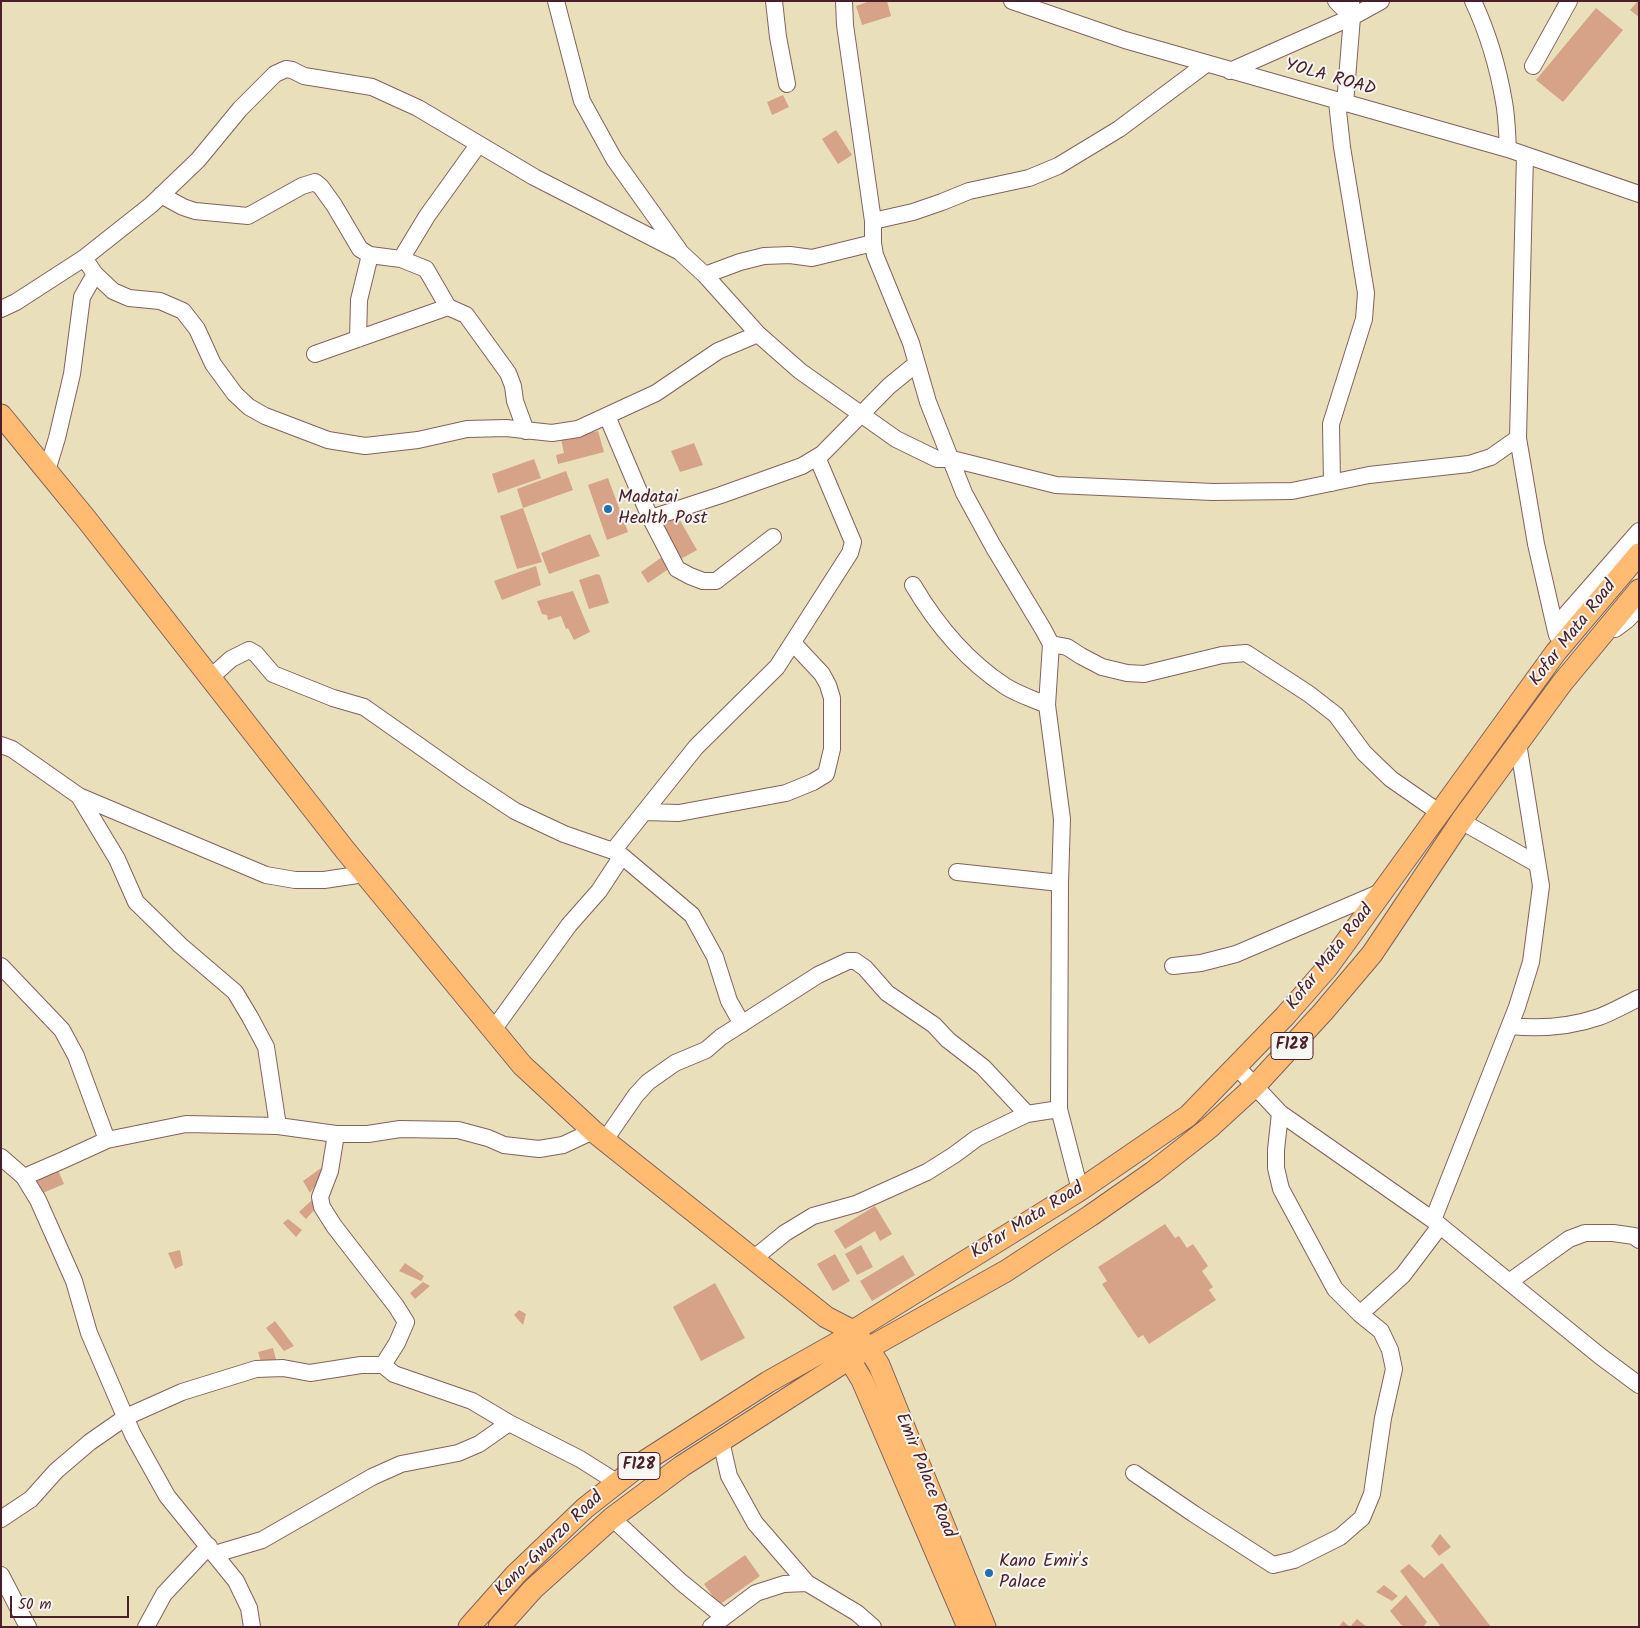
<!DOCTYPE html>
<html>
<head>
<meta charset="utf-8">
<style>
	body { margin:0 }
	#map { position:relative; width:1640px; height:1628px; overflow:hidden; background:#e9dfbb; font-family:Kalam,sans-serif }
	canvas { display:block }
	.frame { position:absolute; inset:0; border:2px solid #4a1f2b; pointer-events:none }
	.scale { position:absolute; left:10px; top:1596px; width:119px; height:22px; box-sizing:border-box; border:2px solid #4a1f2b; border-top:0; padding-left:6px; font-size:15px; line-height:18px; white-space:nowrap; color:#4a1f2b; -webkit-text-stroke:4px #f6f6f2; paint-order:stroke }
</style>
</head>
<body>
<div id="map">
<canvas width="1640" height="1628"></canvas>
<div class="frame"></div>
<div class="scale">50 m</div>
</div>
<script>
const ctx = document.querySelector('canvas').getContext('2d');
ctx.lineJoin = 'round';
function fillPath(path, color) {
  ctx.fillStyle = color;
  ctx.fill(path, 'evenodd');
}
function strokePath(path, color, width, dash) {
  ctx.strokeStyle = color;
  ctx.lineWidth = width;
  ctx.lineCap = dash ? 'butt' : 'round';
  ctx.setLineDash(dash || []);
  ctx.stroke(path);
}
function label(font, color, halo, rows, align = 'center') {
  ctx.font = font + ' Kalam,sans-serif';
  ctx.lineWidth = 4;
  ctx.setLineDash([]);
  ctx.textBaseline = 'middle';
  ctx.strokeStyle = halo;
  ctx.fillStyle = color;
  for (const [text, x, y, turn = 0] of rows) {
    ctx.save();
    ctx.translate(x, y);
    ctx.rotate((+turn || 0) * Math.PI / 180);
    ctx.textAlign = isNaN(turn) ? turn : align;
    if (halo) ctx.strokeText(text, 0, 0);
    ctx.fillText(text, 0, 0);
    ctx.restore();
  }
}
fillPath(new Path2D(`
	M870,1H887L891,16L862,25L856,6Z
	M1638,1H1639V17L1630,10Z
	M1596,8L1623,30L1563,102L1536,80Z
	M783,95L789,107L772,115L767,102Z
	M836,130L852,155L838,164L822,139Z
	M598,431L604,452L558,464L556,455L564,453L561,439Z
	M694,443L703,465L680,472L671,451Z
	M534,459L541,478L498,493L492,474Z
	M566,471L573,490L523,508L517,489Z
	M608,478L628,532L607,540L588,485Z
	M523,508L542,562L517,569L500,516Z
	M678,517L697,550L677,561L658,527Z
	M590,534L600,556L549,574L541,553Z
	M662,557L670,568L648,583L641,572Z
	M536,566L541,585L502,600L494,581Z
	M597,574L600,575L609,603L589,609L579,580Z
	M573,591L590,632L574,640L568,628L566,629L561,616L548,620L547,615L542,614L537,601Z
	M57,1168L64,1184L43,1193L35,1177Z
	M321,1168L323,1174L310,1193L303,1181Z
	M312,1200L317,1207L306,1219L299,1212Z
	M875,1206L892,1234L880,1241L875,1231L845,1249L834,1231Z
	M288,1219L302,1230L296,1237L283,1223Z
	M1165,1224L1175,1238L1179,1236L1187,1248L1193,1244L1208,1266L1202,1271L1213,1287L1209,1290L1216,1300L1149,1344L1143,1335L1138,1338L1102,1284L1107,1281L1098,1267Z
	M861,1245L873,1267L857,1275L845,1254Z
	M180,1250L183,1265L175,1269L168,1253Z
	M835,1254L850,1281L833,1291L817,1264Z
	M903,1255L915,1275L872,1301L860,1281Z
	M405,1263L424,1276L421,1281L399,1271Z
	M423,1282L430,1286L415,1299L410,1293Z
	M715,1283L745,1338L701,1361L673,1307Z
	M519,1310L526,1314L523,1325L514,1315Z
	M275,1321L294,1346L284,1351L266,1328Z
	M273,1348L277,1363L262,1365L258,1352Z
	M1440,1534L1451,1547L1439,1556L1431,1546Z
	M745,1555L760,1576L719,1605L704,1584Z
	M1442,1563L1491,1627H1441L1400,1571L1409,1564L1424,1578Z
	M1384,1585L1398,1596L1392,1601L1376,1592Z
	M1406,1595L1427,1622L1423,1627H1403L1390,1611Z
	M1357,1619L1367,1627H1339L1343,1621L1350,1627Z`), '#d6a388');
const minor = new Path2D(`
	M556,1L582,101L614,159L679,250
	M774,1L778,37L787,84
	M844,1L845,25L873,221V243L875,255L911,343L928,402L964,493L993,546L1043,629L1051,644L1047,705L1062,819L1060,883L1059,1109L1080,1190
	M1012,1L1125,40L1508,149L1639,194
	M1336,1L1352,17
	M1473,1C1488,33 1498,67 1504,102C1507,118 1507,134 1508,149
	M1533,66L1569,1
	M1230,71L1352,17L1381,1
	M1345,104L1352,17L1351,1
	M1525,155L1518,438L1536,544L1555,627
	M161,195L183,207L195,211L248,216L302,186L315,182L321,187L334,205L360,249L370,255L401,259L426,269L448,307L466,315L508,373L513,386L515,401L526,431
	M873,221L913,212L942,202L969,191L1029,178L1058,166L1119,129L1206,64
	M84,258L95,274L113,291L129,298L160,301L183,311L197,329L213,364L235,394L249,407L265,416L328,440L365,446L418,440L467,429L506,428L552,433L578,429L656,393L718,351L758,334
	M401,259L427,216L478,145
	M705,275L740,262L764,256L790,255L812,258L873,243
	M1,309L16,302L84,258L151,205L198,160L240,109L275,74L286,69L292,70L304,76L372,87L396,98L418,108L534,177L680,252L705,275L758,334L800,371L896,439L937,459H952L1056,485L1213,492L1292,491L1369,475L1469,464L1491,457L1518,438
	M358,339L359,300L370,255
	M315,354L448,307
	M607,416L649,515L677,569L690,576L703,581H716L773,537
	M47,471L57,438L72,374L82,297L95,274
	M1332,483L1331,424L1364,319L1366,293L1342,147L1337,102
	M651,518L721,495L802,466L822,454L889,386L916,364
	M913,585C936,624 967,661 1005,686C1017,694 1033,699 1047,705
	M1615,629L1627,620L1639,608
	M1557,635L1555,627L1639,531
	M1051,644L1067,647L1081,656L1102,667L1127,673L1144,674L1222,655L1246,653L1309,694L1336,715L1364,753L1391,779L1440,813
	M211,677L231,659L249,650L256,654L273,674L333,698L364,707L465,778L515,811L564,834L613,851L622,856L692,915L715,957L729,1001L742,1024
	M1,745L12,749L79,796L266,875L295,880H324L364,874
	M79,796L117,859L136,902L180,945L235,992L250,1017L266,1047L278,1126
	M644,812L679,813L786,793L813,782L826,774L832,749V698L828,685L822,674L793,643
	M1461,821L1537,864
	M613,851L696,747L777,667L850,553L853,542L817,457
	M957,872L1060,883
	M1,966L62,1030L76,1056L107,1140
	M1173,966L1201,963L1236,954L1383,891
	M1510,1026C1540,1029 1570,1027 1599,1017C1613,1012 1626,1004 1639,998
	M493,1030L569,925L599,891L622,856
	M1236,1066L1280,1113L1433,1220L1600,1356L1639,1385
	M1280,1113L1276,1150V1168L1281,1189L1335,1289L1360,1314L1403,1275L1440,1226
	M336,1134L330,1171L320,1197L322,1207L334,1226L396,1306L406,1322L397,1343L383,1365
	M605,1140L636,1095L648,1082L675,1063L706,1050L721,1037L818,975L848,961H855L865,968L887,993L934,1025L948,1040L983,1067L1027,1114
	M1,1157L24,1177L61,1161L107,1140L186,1124L278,1126L336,1134H368L400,1129L458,1130L488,1138L504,1145L539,1149L563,1145L593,1131
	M24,1177L38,1200L74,1281L89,1333L133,1435L167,1496L236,1581L249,1608L252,1627
	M1433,1220L1517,1007L1531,962L1541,886L1518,743
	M753,1259L785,1233L813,1216L856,1204L927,1172L954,1155L977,1138L1027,1114L1059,1109
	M1509,1282L1569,1239L1585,1233H1613L1634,1236L1639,1240
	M721,1441L729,1476L755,1523L807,1583
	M1134,1473L1194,1514L1273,1565L1294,1560L1340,1537L1362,1518L1372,1494L1383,1418L1394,1369L1390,1350L1381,1331L1360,1314
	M612,1518L681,1582L724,1617
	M1,1519L31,1499L56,1471L90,1442L126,1417L182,1392L256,1369L283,1368L310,1373L361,1365H383L394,1374L472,1401L509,1423L580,1459L618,1483
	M215,1554L262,1540L372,1477L401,1464L458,1453L479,1444L509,1423
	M1,1575L28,1627
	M146,1627L164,1594L209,1546
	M711,1627L756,1593L784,1584L807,1583L857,1613L873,1627`);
const major = new Path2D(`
	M1,415L87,520L345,850L522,1065L593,1131L826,1317L853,1331L869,1349L879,1365L985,1627
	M842,1347L862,1380L968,1627
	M469,1627L516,1574L585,1508L645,1461L768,1382L839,1342L853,1331L1080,1190L1188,1116L1285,1016L1327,968L1556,652L1639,554
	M499,1627L533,1589L612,1518L682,1466L849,1359L1006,1271L1090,1216L1153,1172L1209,1128L1255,1086L1323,1012L1372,954L1461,821L1562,683L1639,590`);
strokePath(minor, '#82625d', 18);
strokePath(major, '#82625d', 23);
strokePath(minor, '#fff', 16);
strokePath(major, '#febb71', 21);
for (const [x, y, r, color] of [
	[608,509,5,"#1f6fb2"],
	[989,1573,5,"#1f6fb2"]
]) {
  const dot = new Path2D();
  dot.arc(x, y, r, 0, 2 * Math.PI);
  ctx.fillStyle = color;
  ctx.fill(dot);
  strokePath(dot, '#f6f6f2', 2);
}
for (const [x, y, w] of [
	[1292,1046,42],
	[639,1466,42]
]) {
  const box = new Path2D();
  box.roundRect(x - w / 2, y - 13.5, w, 27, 4);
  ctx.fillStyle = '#f6f6f2';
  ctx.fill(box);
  strokePath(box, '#4a1f2b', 1);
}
label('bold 16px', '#4a1f2b', null, [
	["F128",1292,1046],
	["F128",639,1466]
]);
label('18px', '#4a1f2b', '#f6f6f2', [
	["YOLA ROAD",1330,79,16],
	["Kofar Mata Road",1574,634,-52],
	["Kofar Mata Road",1331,958,-52],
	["Kofar Mata Road",1028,1222,-32],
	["Emir Palace Road",924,1476,68],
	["Kano-Gwarzo Road",550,1545,-44]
]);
label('18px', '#4a1f2b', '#f6f6f2', [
	["Madatai",618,499],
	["Health Post",618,520],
	["Kano Emir's",999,1563],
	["Palace",999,1584]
], 'left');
</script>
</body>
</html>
